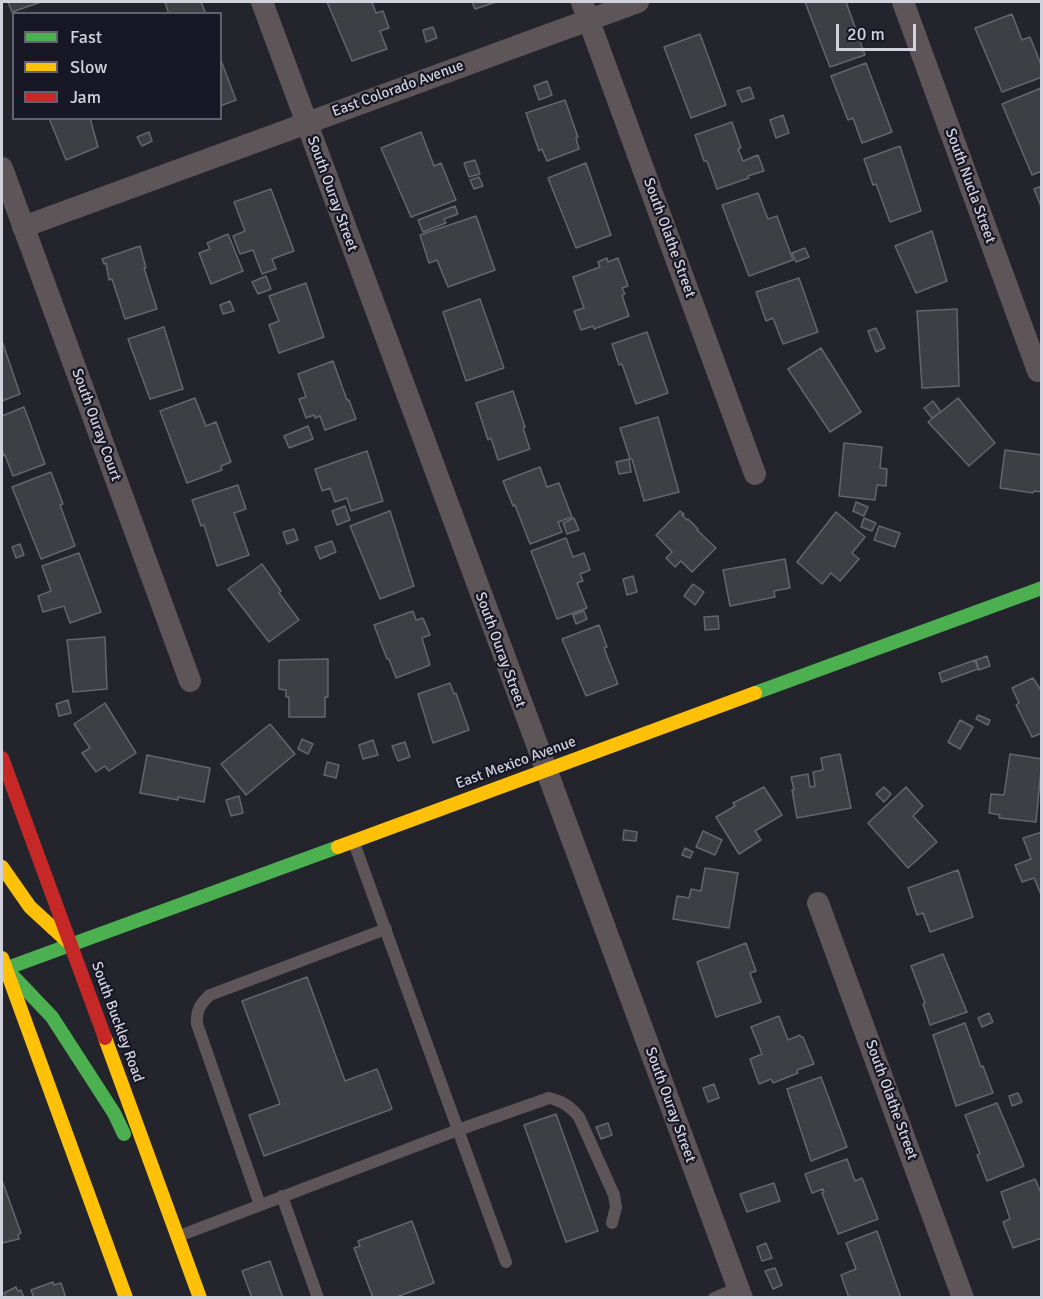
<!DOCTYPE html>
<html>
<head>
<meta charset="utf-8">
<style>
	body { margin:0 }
	#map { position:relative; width:1043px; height:1299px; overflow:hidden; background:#24242c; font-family:Signika,sans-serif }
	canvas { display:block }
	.frame { position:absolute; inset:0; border:3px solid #d1d2dc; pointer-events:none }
	.legend { position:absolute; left:12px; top:12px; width:210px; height:108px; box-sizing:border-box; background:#171725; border:2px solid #61626e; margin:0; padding:8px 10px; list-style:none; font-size:18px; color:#d1d2dc }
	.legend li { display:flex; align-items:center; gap:12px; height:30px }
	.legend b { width:30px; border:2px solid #61626e }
	.scale { position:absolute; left:836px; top:24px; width:80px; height:27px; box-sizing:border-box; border:3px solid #d1d2dc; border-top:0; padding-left:8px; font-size:18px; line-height:21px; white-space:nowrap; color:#d1d2dc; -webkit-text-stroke:4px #171725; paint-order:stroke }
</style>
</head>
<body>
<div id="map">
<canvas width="1043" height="1299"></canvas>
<div class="frame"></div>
<ul class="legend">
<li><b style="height:8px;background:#4caf50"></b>Fast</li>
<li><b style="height:8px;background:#ffc107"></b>Slow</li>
<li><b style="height:8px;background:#c62828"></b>Jam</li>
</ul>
<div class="scale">20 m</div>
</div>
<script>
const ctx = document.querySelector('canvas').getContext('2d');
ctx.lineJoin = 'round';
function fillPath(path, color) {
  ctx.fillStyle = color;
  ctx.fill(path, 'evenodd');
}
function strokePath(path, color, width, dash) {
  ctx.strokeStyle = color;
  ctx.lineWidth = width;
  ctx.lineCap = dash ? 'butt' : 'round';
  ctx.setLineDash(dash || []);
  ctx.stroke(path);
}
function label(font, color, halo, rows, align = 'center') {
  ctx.font = font + ' Signika,sans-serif';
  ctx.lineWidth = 4.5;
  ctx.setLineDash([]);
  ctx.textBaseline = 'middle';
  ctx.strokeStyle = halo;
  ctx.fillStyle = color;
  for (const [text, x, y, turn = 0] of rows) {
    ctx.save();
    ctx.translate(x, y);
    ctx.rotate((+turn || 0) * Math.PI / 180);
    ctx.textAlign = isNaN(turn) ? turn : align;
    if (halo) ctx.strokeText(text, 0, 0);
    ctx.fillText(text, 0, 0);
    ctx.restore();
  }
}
const building = new Path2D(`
	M8,2H41L12,12Z
	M165,2H201L206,14H169Z
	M327,2H372L376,13L383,11L389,28L380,31L387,49L352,61Z
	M472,2H496L475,9Z
	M805,2H846L865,55L830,67Z
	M1012,14L1022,40L1030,37L1042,67V77L1002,92L975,28Z
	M433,27L437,38L426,42L423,30Z
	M700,34L726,105L691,118L664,47Z
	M220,58L236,100L220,106Z
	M866,63L892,132L862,143L853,118L848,120L831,76Z
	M547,81L552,95L539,100L534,86Z
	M750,87L754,98L742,102L737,91Z
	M1041,88L1042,171L1032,175L1002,104Z
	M565,100L578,137L576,138L579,149L547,161L542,149L539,151L526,113Z
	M783,115L789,133L776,138L770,120Z
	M49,118H90L98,147L66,160Z
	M732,122L741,148L738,149L743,161L758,155L764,171L748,176L749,178L717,189L707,161H704L695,135Z
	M149,132L152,141L142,146L137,137Z
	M421,132L434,166L441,163L456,200L411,217L381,148Z
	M900,146L921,211L890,222L876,184L873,185L864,159Z
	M475,160L480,174L469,177L464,163Z
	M586,163L611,235L576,248L548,178Z
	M479,177L483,186L474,189L470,180Z
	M1042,186V209L1034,189Z
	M271,189L294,251L272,259L276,269L262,274L253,250L240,254L233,236L245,231L234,202Z
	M758,193L768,219L777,216L793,260L749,276L722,205Z
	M455,206L458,214L444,219L446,223L423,232L418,220Z
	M476,216L495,270L448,287L437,260L429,263L420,235Z
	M932,231L947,281L916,293L895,246Z
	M228,234L243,271L211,284L199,253L210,249L207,243Z
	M140,246L146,268H144L157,309L125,319L112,279L109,280L106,263L104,264L102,259Z
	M805,248L809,257L796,262L792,253Z
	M607,258L608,262L618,258L628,286L622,288L625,294L622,295L629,316L594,329L593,326L581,330L574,311L584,308L573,277L600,267L598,262Z
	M266,276L271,289L258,294L252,282Z
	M799,278L818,332L783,344L773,318L766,321L756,292Z
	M306,283L324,337L279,353L269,325L279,321L269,296Z
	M480,299L504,368L466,381L443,312Z
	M230,301L234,311L223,314L220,305Z
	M957,309L959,386L922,388L917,311Z
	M164,327L183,389L150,399L128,339Z
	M876,328L885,348L876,352L868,331Z
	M647,332L668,393L636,404L622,364L619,365L612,344Z
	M2,341L20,394L2,401Z
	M821,348L861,412L830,432L788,369Z
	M333,361L347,400H349L356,419L325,430L320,416L315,418L314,415L306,418L299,399L306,397L298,374Z
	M513,391L525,427L523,428L530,449L498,460L491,438L488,440L476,403Z
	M195,398L206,426L216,422L231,462L221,466L222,470L187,483L160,411Z
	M958,398L995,443L969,466L928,422Z
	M933,401L941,412L932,418L924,408Z
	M24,407L45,464L13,476L5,455L4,456L2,450V416Z
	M658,417L679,492L644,501L632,459H630L620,428Z
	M308,426L313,439L289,448L284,436Z
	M844,443L882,447L880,468L887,469L886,486L877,485L875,500L839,496Z
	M1005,450L1042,455V492L1034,491L1033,493L1000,488Z
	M367,451L383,501L351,511L347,498L335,502L330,488L322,491L315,469Z
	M629,459L631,472L619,474L616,462Z
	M540,467L547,487L559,483L572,517L558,522L562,532L530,544L515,505L513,506L503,481Z
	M51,472L63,504L60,505L75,546L41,559L12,487Z
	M238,485L246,509L234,513L249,555L217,566L204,525L201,526L192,500Z
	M856,502L868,507L864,516L853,511Z
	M345,506L350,520L337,525L332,511Z
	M390,511L414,586L380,599L350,526Z
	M680,511L684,514L682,515L687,520L688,519L698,529L697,530L716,548L692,572L681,561L675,567L666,558L672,552L656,535Z
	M836,512L865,537L852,553L859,559L840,581L831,573L822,584L797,562Z
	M574,518L579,530L567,534L563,523Z
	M864,518L876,523L872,531L861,527Z
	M879,526L900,533L895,547L874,540Z
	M294,529L298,540L287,544L283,532Z
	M566,538L573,557L584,553L590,570L580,574L583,581L577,583L587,608L557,619L531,551Z
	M332,541L336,552L320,559L315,547Z
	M20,544L24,555L16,558L12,547Z
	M79,553L101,612L70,623L64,606L43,612L38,596L51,591L42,566Z
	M785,559L790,588L774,591L775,597L730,606L723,570Z
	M262,564L281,591L279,593L299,620L269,642L228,589Z
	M633,576L637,592L627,595L623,579Z
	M693,584L704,592L695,605L684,596Z
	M413,611L416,620L423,618L430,635L422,638L430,665L396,678L389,659H387L374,625Z
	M584,611L587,619L576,624L573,615Z
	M718,616L719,629L705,630L704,617Z
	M599,625L607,647L604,648L618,684L586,696L562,639Z
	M105,637L107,689L73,692L67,640Z
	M987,656L990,666L979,670L976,660Z
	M328,659V697H325V717H289V697H286V690L279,689V660Z
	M975,660L978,669L942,682L939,673Z
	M1033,678L1042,692V733L1032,737L1016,705L1019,703L1012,688Z
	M450,683L454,694L456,693L469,730L433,743L418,694Z
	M68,700L71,713L59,716L56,704Z
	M105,703L136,753L109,771L105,766L96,772L82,753L90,748L74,724Z
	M978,715L990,720L988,725L976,719Z
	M960,720L973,727L960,749L948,742Z
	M270,724L295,754L246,795L221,764Z
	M302,739L313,744L308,754L298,749Z
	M373,740L378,755L363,759L359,745Z
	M405,742L410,757L398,761L392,746Z
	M840,754L851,808L797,818L792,790H794L791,777L808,774L810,787L815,786L813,772L823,770L821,758Z
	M1010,754L1042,759L1036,822L999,818L1000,815L989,813L991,794L1004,795Z
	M147,755L210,768L204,802L178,797V800L140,793Z
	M327,762L339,765L336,778L324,775Z
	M764,787L782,815L755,831L761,840L739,854L716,817L735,806L733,803Z
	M884,787L891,794L884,802L876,794Z
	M906,787L923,806L913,816L937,842L908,868L868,823Z
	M239,796L243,813L231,816L226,800Z
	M624,830L637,832L636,841L623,840Z
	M703,831L722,840L715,855L696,847Z
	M1042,832V897L1034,878L1022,882L1015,865L1031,859L1023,838Z
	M685,848L693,852L690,858L682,855Z
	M705,868L738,873L729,928L673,919L677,896L689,898L691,889L701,891Z
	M958,870L973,917L930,932L923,913L917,915L908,888Z
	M746,943L756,971L750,973L761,1002L716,1017L697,962Z
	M943,954L967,1012L930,1025L923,1004L925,1003L911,966Z
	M307,977L345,1081L377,1069L392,1109L264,1156L249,1115L280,1104L242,1001Z
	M989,1013L993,1022L982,1027L978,1018Z
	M779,1016L788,1040L800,1035L801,1037H803L814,1064L797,1070L798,1073L773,1083L771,1079L759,1084L750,1059L762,1054L751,1027Z
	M965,1023L981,1067L983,1066L993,1093L956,1106L933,1035Z
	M821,1077L847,1147L811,1161L787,1089Z
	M714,1084L719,1098L708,1102L703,1088Z
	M1018,1093L1022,1102L1012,1106L1009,1096Z
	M997,1103L1024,1166L987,1181L977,1155L980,1154L965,1115Z
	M556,1114L598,1231L566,1242L524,1125Z
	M608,1123L612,1135L601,1139L596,1127Z
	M847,1159L855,1181L862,1178L878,1219L838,1234L822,1193L824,1192L823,1189L812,1193L805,1174Z
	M1035,1179L1042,1195V1238L1013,1248L1003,1222L1010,1219L1001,1192Z
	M3,1183L21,1233L18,1235L19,1239L2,1243V1184Z
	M774,1183L780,1201L747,1212L740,1194Z
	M412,1221L434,1283L394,1298H373L354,1248L360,1246L358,1241Z
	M877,1231L901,1298H849L841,1275L856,1269L846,1243Z
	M766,1243L772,1258L762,1261L757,1247Z
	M270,1261L283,1298H252L242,1271Z
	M775,1268L782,1285L773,1289L765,1271Z
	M53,1282L54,1285L61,1283L66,1298H34L31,1290Z
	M16,1287L18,1291L21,1290L24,1298H2L5,1296L4,1293Z`);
fillPath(building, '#3e3e45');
strokePath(building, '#65656d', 1.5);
strokePath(new Path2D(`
	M354,843L506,1262
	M282,1196L318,1298
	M260,1205L197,1024C196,1011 200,1004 210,995L386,929
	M179,1236L458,1130L549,1098C562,1101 570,1106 579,1117L614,1195L616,1207L612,1223
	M714,1298L738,1288`), '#5d5558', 12);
strokePath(new Path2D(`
	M262,2L742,1298
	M582,2L755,474
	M903,2L1038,371
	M2,168L190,681
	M23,227L638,2
	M818,903L963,1298`), '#5d5558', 22);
strokePath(new Path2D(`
	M755,693L1042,588
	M2,970L338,847
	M13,976L52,1017L114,1113L124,1134`), '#4caf50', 14);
strokePath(new Path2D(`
	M338,847L755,693
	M2,867L30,907L67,941
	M2,958L126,1298
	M105,1038L200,1298`), '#ffc107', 14);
strokePath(new Path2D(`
	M2,758L105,1038`), '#c62828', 14);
label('15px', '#d1d2dc', '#171725', [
	["East Colorado Avenue",398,89,-20],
	["South Nucla Street",970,186,70],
	["South Ouray Street",332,194,70],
	["South Olathe Street",669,238,70],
	["South Ouray Court",96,425,70],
	["South Ouray Street",500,650,70],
	["East Mexico Avenue",516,763,-20],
	["South Buckley Road",117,1022,70],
	["South Olathe Street",891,1100,70],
	["South Ouray Street",670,1105,70]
]);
</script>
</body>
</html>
